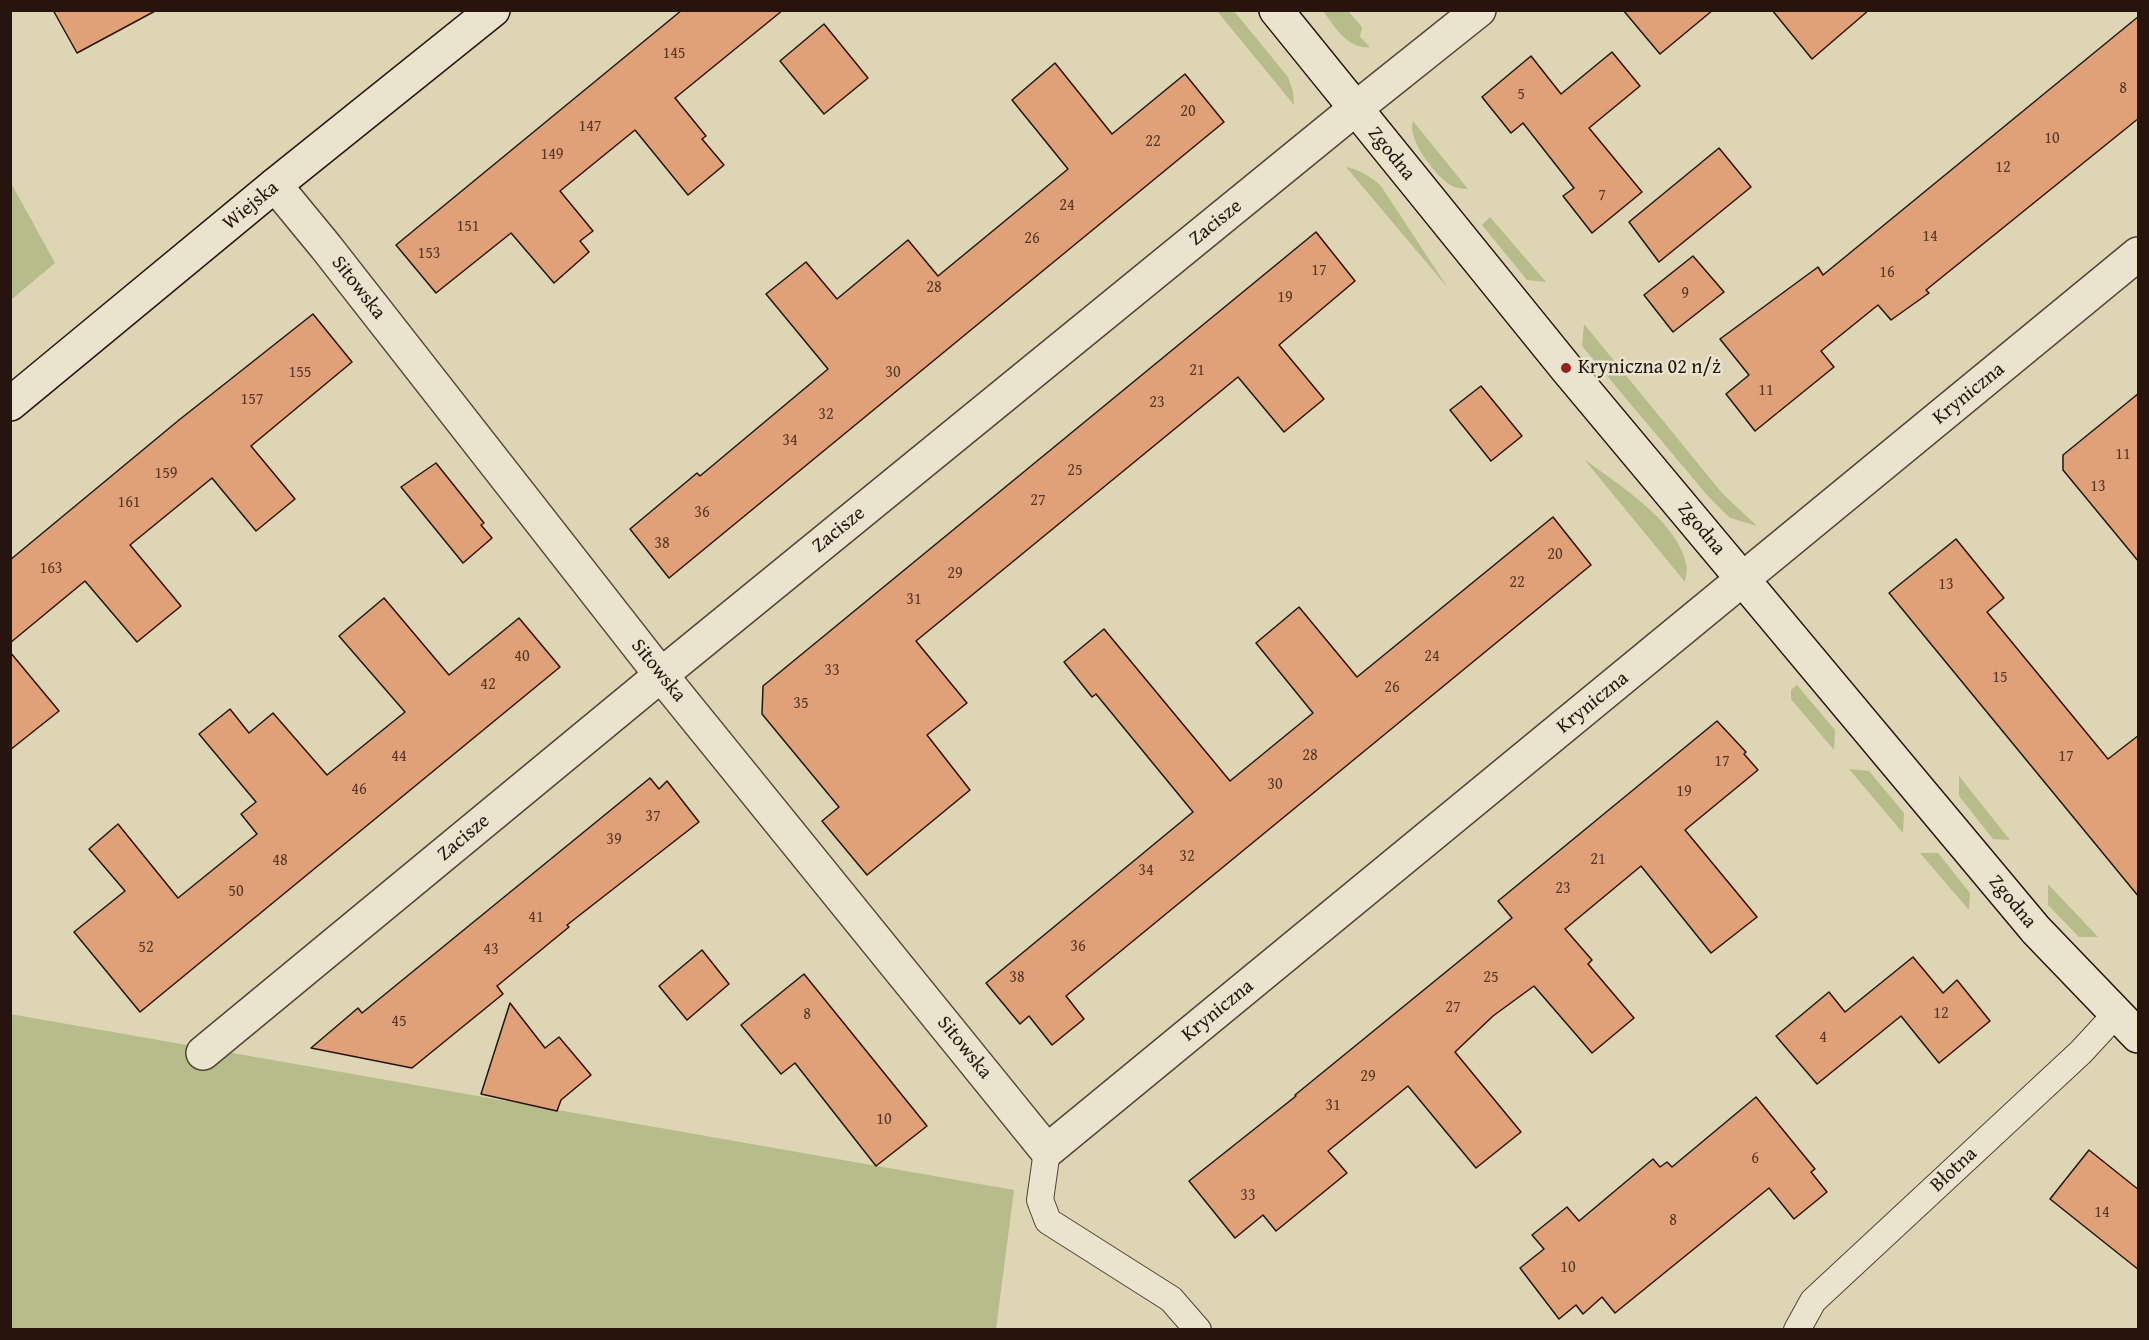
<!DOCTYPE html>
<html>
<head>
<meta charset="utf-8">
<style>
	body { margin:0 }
	#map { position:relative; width:2149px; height:1340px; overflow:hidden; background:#ded5b5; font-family:"Gentium Book Plus",serif }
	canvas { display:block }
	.frame { position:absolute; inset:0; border:12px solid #26140d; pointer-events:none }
</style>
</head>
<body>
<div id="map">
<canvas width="2149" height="1340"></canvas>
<div class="frame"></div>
</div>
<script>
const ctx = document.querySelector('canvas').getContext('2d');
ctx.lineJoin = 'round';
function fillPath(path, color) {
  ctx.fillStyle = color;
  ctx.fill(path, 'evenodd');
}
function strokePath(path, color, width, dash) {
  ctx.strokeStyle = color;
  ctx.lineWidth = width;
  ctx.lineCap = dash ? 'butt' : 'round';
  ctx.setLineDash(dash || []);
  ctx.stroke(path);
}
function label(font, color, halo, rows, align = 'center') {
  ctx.font = font + ' "Gentium Book Plus",serif';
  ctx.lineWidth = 5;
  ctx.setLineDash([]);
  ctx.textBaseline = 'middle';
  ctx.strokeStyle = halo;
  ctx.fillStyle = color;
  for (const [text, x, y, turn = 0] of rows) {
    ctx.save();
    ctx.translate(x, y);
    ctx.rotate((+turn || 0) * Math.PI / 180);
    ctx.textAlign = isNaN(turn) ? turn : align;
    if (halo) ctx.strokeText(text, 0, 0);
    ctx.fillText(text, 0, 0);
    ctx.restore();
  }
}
fillPath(new Path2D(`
	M1217,11H1234L1288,77L1293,92L1294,105Z
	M1323,11H1348L1362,27L1360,37L1370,47C1348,50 1334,26 1323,11Z
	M1413,121L1468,189C1464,189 1458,188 1454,187C1438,180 1406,139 1413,121Z
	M1346,167C1360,170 1370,176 1381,186L1448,288Z
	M11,183L55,263L11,300H10Z
	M1490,217L1546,282L1527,280L1482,225Z
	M1584,324L1722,493L1757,526L1730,518L1707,495L1582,346Z
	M1584,459C1617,484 1682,523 1687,569C1687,573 1685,578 1685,582Z
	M1797,685L1835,730L1834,750L1791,699V690Z
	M1849,769L1869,771L1904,813L1903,833Z
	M1959,776L2010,840L1993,839L1959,796Z
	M1920,853H1938L1970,893L1969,910Z
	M2048,884L2098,937H2079L2048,905Z
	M10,1014L1014,1190L996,1329H11Z`), '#b6bc8a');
const building = new Path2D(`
	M53,10H157L77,53Z
	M682,10H783L675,98L706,136L702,139L724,165L688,195L635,130L560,191L593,231L580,241L589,252L554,283L511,233L436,293L396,245Z
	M1623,10H1713L1660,54Z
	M1772,10H1869L1812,59Z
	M2139,16V118L1926,290L1929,293L1891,320L1878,305L1821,351L1834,367L1755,431L1726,394L1749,375L1720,339L1818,267L1823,275Z
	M824,24L868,78L824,114L780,61Z
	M1612,52L1640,86L1589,128L1642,192L1592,233L1563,196L1574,188L1523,123L1511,133L1482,97L1531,56L1561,94Z
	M1055,63L1112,134L1185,74L1224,122L669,578L630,529L697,473L700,476L828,369L766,294L806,262L837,299L908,240L938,276L1068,169L1012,100Z
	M1719,148L1751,187L1659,262L1629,222Z
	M1316,232L1355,281L1279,345L1324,399L1284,432L1238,377L916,641L967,703L927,735L970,790L867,875L822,821L839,807L762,714L763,686Z
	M1693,256L1724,292L1673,332L1644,295Z
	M313,314L352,362L251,446L295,499L256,531L212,478L130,545L181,606L137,642L85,581L10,643V560L179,420Z
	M1481,386L1522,436L1491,461L1450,410Z
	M2139,393V562L2063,470V455Z
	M436,463L484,523L481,525L492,538L463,563L401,487Z
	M1553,517L1591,565L1066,996L1084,1019L1052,1045L1029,1016L1020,1024L986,983L1193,812L1096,694L1092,697L1064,662L1104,629L1230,781L1313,713L1256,643L1299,607L1357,677Z
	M1956,539L2004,598L1987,612L2108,759L2139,735V897L1889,593Z
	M384,598L449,675L519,618L560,667L140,1012L74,932L125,891L89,849L118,824L178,898L257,834L241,814L256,802L199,734L230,709L249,733L273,713L327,775L405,712L339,636Z
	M10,652L59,711L10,750Z
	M1717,721L1746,752L1744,754L1758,770L1685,830L1757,917L1711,953L1641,866L1565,929L1592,960L1588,964L1634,1018L1592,1053L1534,986L1493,1016L1455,1052L1521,1132L1476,1168L1408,1086L1328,1151L1347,1173L1276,1231L1263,1215L1235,1238L1189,1181L1296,1096L1295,1095L1512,918L1498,901Z
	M650,778L659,789L667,781L699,822L567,925L569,927L497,986L503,994L412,1068L311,1048L358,1008L362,1013Z
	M702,950L729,984L687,1020L659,986Z
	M1913,957L1943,993L1957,980L1990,1021L1939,1063L1901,1016L1817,1084L1776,1036L1829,992L1845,1012Z
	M804,974L927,1126L876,1166L795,1063L781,1074L741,1025Z
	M510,1003L545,1048L559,1037L591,1075L561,1100L557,1111L481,1094Z
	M1756,1097L1815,1169L1811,1172L1827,1192L1794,1219L1769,1188L1615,1313L1602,1297L1583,1314L1576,1305L1559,1319L1520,1268L1544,1249L1532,1235L1567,1207L1579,1221L1653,1159L1660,1167L1667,1162L1672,1167Z
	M2089,1150L2139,1190V1270L2050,1199Z`);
fillPath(building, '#e0a178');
strokePath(building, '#26140d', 1.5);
const lane = new Path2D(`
	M1047,1151L1040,1200L1048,1221L1171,1299L1198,1330
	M1797,1330L1813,1301L2081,1052L2116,1014`);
const street = new Path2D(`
	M275,185L326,247L661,675L1047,1151L2138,254
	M203,1053L661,675L1355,109L1479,10`);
const secondary = new Path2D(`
	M1276,10L1566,368L2036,930L2138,1036
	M10,404L275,185L493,10`);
strokePath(lane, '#544437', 28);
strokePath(street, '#544437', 36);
strokePath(secondary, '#26140d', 36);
strokePath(lane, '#eae4cf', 26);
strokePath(street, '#eae4cf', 33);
strokePath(secondary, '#eae4cf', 33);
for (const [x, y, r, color] of [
	[1566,368,6,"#8f2418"]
]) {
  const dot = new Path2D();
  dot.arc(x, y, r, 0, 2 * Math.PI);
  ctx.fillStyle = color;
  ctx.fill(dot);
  strokePath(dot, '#eae4cf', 2);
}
label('16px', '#543728', null, [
	["145",674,54],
	["8",2123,89],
	["5",1521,95],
	["20",1188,112],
	["147",590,127],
	["10",2052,139],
	["22",1153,142],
	["149",552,155],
	["12",2003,168],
	["7",1602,196],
	["24",1067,206],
	["151",468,227],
	["14",1930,237],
	["26",1032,239],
	["153",429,254],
	["17",1319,271],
	["16",1887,273],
	["28",934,288],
	["9",1685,294],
	["19",1285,298],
	["21",1197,371],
	["155",300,373],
	["30",893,373],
	["11",1766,391],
	["157",252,400],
	["23",1157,403],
	["32",826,415],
	["34",790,441],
	["11",2123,455],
	["25",1075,471],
	["159",166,474],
	["13",2098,487],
	["27",1038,501],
	["161",129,503],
	["36",702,513],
	["38",662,544],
	["20",1555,555],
	["163",51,569],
	["29",955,574],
	["22",1517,583],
	["13",1946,585],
	["31",914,600],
	["40",522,657],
	["24",1432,657],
	["33",832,671],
	["15",2000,678],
	["42",488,685],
	["26",1392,688],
	["35",801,704],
	["28",1310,756],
	["44",399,757],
	["17",2066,757],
	["17",1722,762],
	["30",1275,785],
	["46",359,790],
	["19",1684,792],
	["37",653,817],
	["39",614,840],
	["32",1187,857],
	["21",1598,860],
	["48",280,861],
	["34",1146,871],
	["23",1563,889],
	["50",236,892],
	["41",536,918],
	["36",1078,947],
	["52",146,948],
	["43",491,950],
	["38",1017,978],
	["25",1491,978],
	["27",1453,1008],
	["12",1941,1014],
	["8",807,1015],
	["45",399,1022],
	["4",1823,1038],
	["29",1368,1077],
	["31",1333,1106],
	["10",884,1120],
	["6",1755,1159],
	["33",1248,1196],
	["14",2102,1213],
	["8",1673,1221],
	["10",1568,1268]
]);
label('20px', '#26140d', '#eae4cf', [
	["Zgodna",1391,154,51],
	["Wiejska",251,206,-39],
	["Zacisze",1216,223,-39],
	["Sitowska",358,288,52],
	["Kryniczna",1969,394,-39],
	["Zgodna",1701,529,50],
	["Zacisze",839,530,-39],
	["Sitowska",658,671,51],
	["Kryniczna",1593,703,-39],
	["Zacisze",464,838,-40],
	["Zgodna",2012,902,50],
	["Kryniczna",1218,1011,-39],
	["Sitowska",964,1048,51],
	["Błotna",1954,1170,-43]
]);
label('20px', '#26140d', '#eae4cf', [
	["Kryniczna 02 n/ż",1578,368]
], 'left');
</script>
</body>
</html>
